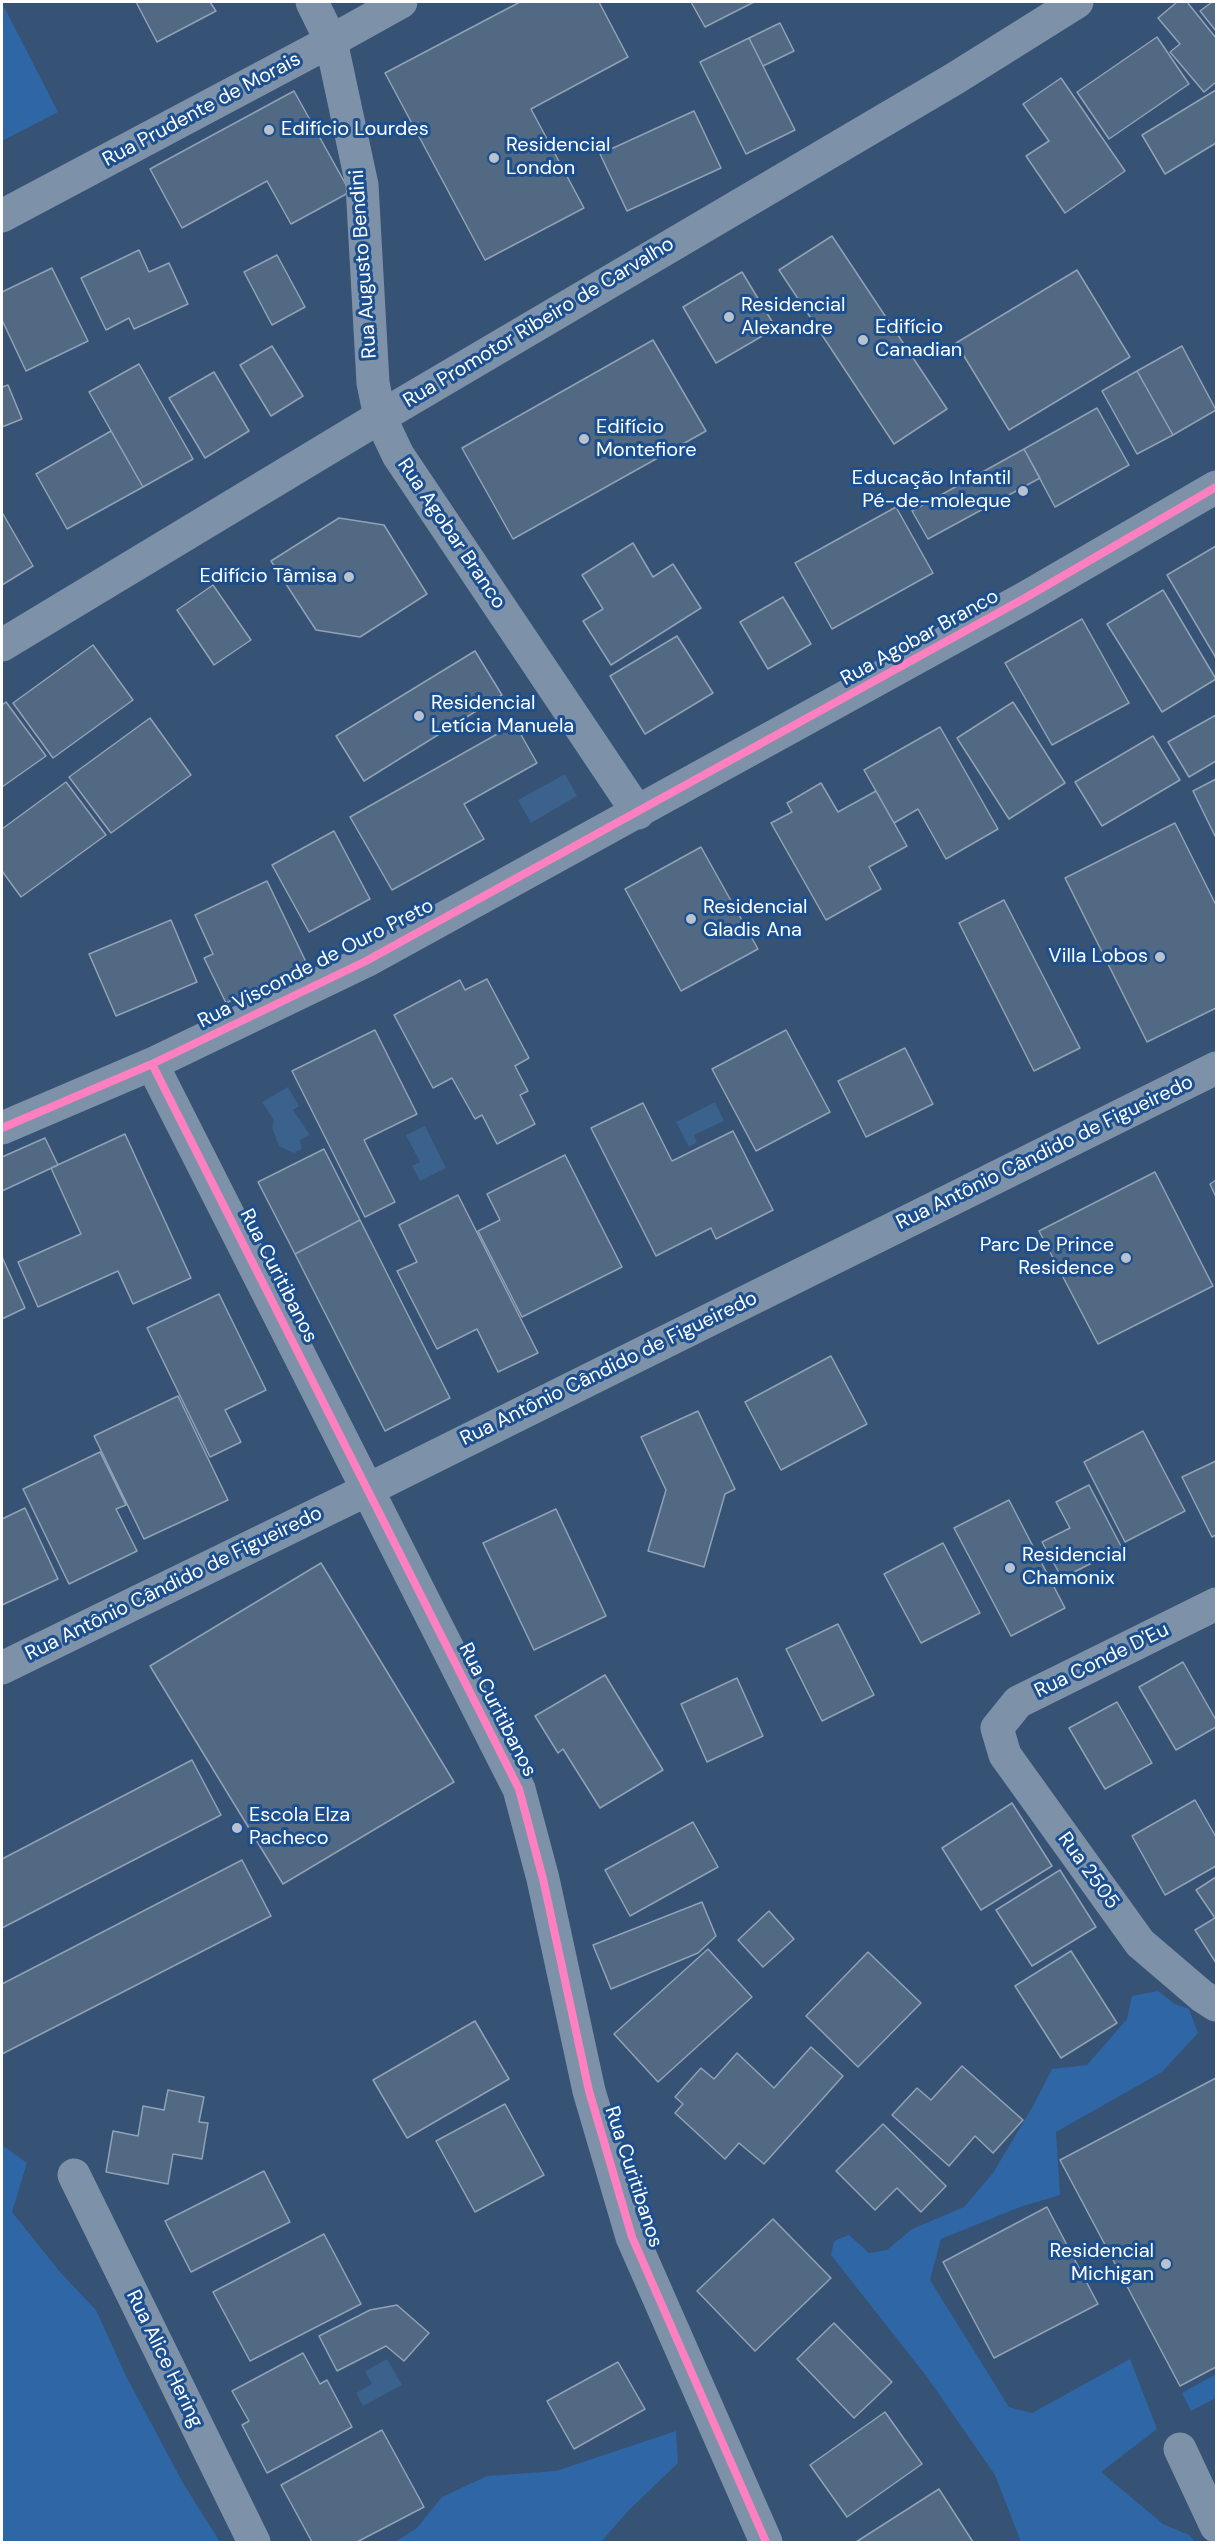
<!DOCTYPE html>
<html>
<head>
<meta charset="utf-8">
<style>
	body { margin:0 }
	#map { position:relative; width:1218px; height:2544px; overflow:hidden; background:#365274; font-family:"DM Sans",sans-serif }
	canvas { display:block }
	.frame { position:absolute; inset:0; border:3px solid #fff; pointer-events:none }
</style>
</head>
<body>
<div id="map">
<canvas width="1218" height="2544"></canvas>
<div class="frame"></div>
</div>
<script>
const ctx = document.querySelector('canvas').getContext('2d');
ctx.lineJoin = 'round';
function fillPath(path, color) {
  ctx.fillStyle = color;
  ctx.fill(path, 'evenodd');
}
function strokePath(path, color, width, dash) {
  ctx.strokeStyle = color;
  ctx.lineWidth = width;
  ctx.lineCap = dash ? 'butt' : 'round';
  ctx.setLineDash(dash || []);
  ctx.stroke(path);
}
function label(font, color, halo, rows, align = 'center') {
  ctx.font = font + ' "DM Sans",sans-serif';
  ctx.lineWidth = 6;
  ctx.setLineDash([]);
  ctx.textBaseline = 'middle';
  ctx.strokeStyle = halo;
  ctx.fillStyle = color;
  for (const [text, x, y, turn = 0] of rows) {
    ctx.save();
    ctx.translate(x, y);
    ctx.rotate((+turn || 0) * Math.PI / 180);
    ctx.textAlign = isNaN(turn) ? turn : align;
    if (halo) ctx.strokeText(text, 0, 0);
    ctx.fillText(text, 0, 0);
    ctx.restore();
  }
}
fillPath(new Path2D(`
	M2,3L58,112L2,141Z
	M1158,1991L1175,2004L1189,2009L1198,2033L1162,2072L1056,2132L1060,2195L1020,2207L941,2239L930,2280L1009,2407L1032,2413L1130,2359L1157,2429L1101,2472L1163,2524L1189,2535L1195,2542H1021L995,2475L927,2377L831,2255L834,2241L849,2235L869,2253L887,2250L912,2229L964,2207L993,2173L1033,2106L1052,2069L1087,2065L1127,2019L1132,1996Z
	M2,2145L27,2163L12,2212L60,2272L96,2310L126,2376L183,2483L220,2542H2Z
	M1216,2374V2398L1191,2411L1182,2393Z
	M676,2431L678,2463L628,2511L601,2542H395L417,2528L442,2497L487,2476L556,2471Z`), '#2f66a5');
fillPath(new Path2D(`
	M565,774L577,796L531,823L518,800Z
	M288,1087L299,1106L293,1110L310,1135L300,1140L302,1149L294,1153L279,1146L272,1128L274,1120L262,1102Z
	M715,1102L724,1121L694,1135L697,1142L689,1147L676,1122Z
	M425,1126L446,1168L420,1181L412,1166L420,1162L406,1135Z
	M387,2359L402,2385L363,2406L356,2393L372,2384L365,2371Z`), '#3b618d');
const building = new Path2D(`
	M136,2H210L216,11L157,42Z
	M520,2H599L628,57L531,109L584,208L485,260L385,73Z
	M691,2H754L705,27Z
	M1177,2H1187L1216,38V82L1204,92L1170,52L1180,44L1158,18Z
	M1212,2H1216V31L1200,11Z
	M780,23L794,51L763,66L749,38Z
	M1157,37L1189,84L1109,139L1077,92Z
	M749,38L795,130L746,154L700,62Z
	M1061,78L1125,171L1065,213L1026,156L1049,141L1023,104Z
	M1216,90V143L1165,174L1142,135Z
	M294,91L350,192L291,224L267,181L182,228L150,169Z
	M694,111L721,168L627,211L600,154Z
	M832,236L947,409L894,444L779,270Z
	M139,250L149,272L169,263L188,304L134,329L129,318L106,330L81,278Z
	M277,255L305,307L272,325L244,272Z
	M52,268L88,341L26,371L2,320V292Z
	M1077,270L1130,357L1009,430L956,343Z
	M742,272L776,328L716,363L683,307Z
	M653,340L706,431L513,539L462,448Z
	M272,346L303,396L271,416L240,365Z
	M1182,346L1216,410L1173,435L1137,371Z
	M139,364L193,459L143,487L89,392Z
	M1137,371L1173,435L1137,454L1102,391Z
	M214,372L249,431L205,458L169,398Z
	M8,385L22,419L2,427V387Z
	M1097,408L1129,465L1055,507L1024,449Z
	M111,431L143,487L67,529L36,474Z
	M1024,449L1040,478L928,539L912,511Z
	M896,507L933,573L832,629L795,563Z
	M3,514L33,566L2,585V515Z
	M339,518L384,525L427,594L360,637L316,630L271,561Z
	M633,543L653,577L673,564L701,608L611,665L583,621L603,609L582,575Z
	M1216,546V658L1167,575Z
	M213,585L251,640L214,665L177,610Z
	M1163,590L1216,679L1162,712L1107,624Z
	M783,597L811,644L768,669L740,622Z
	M1082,619L1129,703L1052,745L1005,663Z
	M677,636L713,693L645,734L610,676Z
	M93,645L133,700L53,758L13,703Z
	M475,651L502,695L364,781L336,736Z
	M6,702L46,756L2,787V705Z
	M1013,702L1065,783L1009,819L957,738Z
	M1216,715V761L1189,777L1168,742Z
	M150,718L191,775L111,833L69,777Z
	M515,724L537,763L464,804L484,839L392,890L350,817Z
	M940,727L998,829L946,859L918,809L894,823L864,770Z
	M1153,736L1180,780L1102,826L1075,782Z
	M1216,779V838L1193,791Z
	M66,782L106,835L21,897L2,871V829Z
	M821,783L838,812L876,791L907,846L869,867L881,889L826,920L771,823L792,812L787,803Z
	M1175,823L1216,905V1008L1147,1042L1065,878Z
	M334,831L370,899L309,932L272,865Z
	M701,847L758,949L681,991L625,889Z
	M267,881L307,964L226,1003L204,958L213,954L195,915Z
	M1004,900L1080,1048L1034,1071L959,923Z
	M171,920L197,982L116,1016L89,954Z
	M487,979L529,1058L515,1066L528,1091L520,1095L535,1124L497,1144L482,1115L475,1119L452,1078L433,1088L394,1015L460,980L465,990Z
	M375,1030L417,1114L364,1140L395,1202L365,1217L292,1071Z
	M786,1030L830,1112L756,1151L712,1069Z
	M905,1048L933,1104L866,1137L838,1081Z
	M643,1103L672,1161L733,1131L773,1210L716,1239L711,1228L656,1256L591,1128Z
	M125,1134L191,1278L133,1304L118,1271L38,1307L18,1262L81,1234L51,1168Z
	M45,1138L58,1165L2,1191V1157Z
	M324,1149L360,1220L295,1254L258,1182Z
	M565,1155L622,1267L522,1317L478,1231L500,1220L487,1194Z
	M1155,1172L1213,1286L1098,1344L1039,1231Z
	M1216,1180V1197L1210,1184Z
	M458,1195L538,1353L498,1372L477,1329L437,1349L397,1271L417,1262L399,1225Z
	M360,1220L450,1398L385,1431L295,1254Z
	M2,1257L25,1308L2,1319Z
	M219,1294L266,1390L225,1410L241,1442L210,1457L147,1328Z
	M831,1356L867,1424L781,1470L745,1402Z
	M178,1396L228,1500L144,1539L94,1436Z
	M698,1411L735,1489L725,1494L704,1567L648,1551L666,1490L641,1437Z
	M1143,1431L1185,1511L1125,1542L1084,1462Z
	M100,1452L126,1505L116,1509L137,1551L69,1584L23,1489Z
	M1216,1461V1535L1212,1537L1182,1477Z
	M1089,1485L1122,1548L1062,1578L1042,1542L1070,1528L1056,1502Z
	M1009,1500L1065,1608L1011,1636L954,1528Z
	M25,1508L58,1579L2,1605V1519Z
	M556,1509L606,1616L534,1650L483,1543Z
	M943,1543L980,1613L921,1643L884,1574Z
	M321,1563L454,1782L283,1884L150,1666Z
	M838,1624L874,1695L822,1721L786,1649Z
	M1183,1662L1216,1720V1727L1176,1750L1139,1687Z
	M605,1675L663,1770L600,1808L563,1749L558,1753L535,1716Z
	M737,1678L763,1736L707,1762L681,1704Z
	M1117,1702L1152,1763L1105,1789L1069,1728Z
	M192,1760L221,1815L2,1928V1859Z
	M1195,1800L1216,1837V1866L1165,1895L1132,1836Z
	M1012,1803L1052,1866L981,1910L942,1848Z
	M693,1822L718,1867L630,1916L605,1870Z
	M242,1860L271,1916L2,2054V1984Z
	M1060,1870L1096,1927L1032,1966L996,1910Z
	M1216,1877V1963L1195,1930L1215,1918L1196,1890Z
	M702,1902L716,1936L698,1953L611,1989L593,1945Z
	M769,1911L794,1939L763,1967L738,1940Z
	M708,1949L752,1997L658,2082L614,2034Z
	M1071,1951L1117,2023L1061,2058L1015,1986Z
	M868,1952L921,2003L858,2067L806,2016Z
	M475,2021L509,2079L407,2138L373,2080Z
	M811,2047L843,2076L764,2164L739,2143L725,2159L675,2113L683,2104L675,2097L701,2068L714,2079L737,2053L774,2088Z
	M962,2066L1023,2120L993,2153L975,2136L949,2166L892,2115L917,2088L931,2100Z
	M1216,2078V2367L1180,2386L1060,2160Z
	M168,2090L204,2097L199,2122L208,2123L202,2159L173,2154L168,2184L106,2172L113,2131L138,2136L143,2106L164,2110Z
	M505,2104L544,2175L475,2212L436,2141Z
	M883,2124L946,2186L921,2212L897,2188L875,2210L836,2171Z
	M264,2171L290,2222L191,2272L165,2221Z
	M1047,2207L1098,2304L994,2358L943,2262Z
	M773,2219L831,2278L755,2351L697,2291Z
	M324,2234L361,2304L250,2361L213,2292Z
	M397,2305L429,2333L404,2361L386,2346L337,2371L319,2336L370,2310Z
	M834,2323L892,2382L854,2418L797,2359Z
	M303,2353L320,2384L327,2380L352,2427L267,2473L242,2425L249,2421L232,2391Z
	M618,2362L645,2409L574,2449L547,2401Z
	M885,2412L922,2464L847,2517L810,2465Z
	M382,2430L424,2507L357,2542H312L281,2485Z
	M939,2489L973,2542H856Z`);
fillPath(building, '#526984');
strokePath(building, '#92a2b6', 1.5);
strokePath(new Path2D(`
	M312,2L331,41L362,185L373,383L380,417L398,455L638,813
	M2,216L331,41L401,2
	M152,1064L519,1789L543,1879L589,2091L632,2237L766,2542
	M2,1128L152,1064L366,961L1025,598L1216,487
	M1216,1604L1018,1702L997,1728L1005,1755L1140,1943L1202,1996L1216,2005
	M2,1668L367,1490L1216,1068
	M74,2175L254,2542
	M1180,2449L1216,2526`), '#7d92a8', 33);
strokePath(new Path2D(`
	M2,645L380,417L954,79L1077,2`), '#7d92a8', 33);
strokePath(new Path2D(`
	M152,1064L519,1789L543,1879L589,2091L632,2237L766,2542
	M2,1128L152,1064L366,961L1025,598L1216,487`), '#ff80c0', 8);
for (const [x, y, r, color] of [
	[269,130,6,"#b9c2ce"],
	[494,158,6,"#b9c2ce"],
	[729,317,6,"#b9c2ce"],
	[863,340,6,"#b9c2ce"],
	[584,439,6,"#b9c2ce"],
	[1023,491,6,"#b9c2ce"],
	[349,577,6,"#b9c2ce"],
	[419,716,6,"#b9c2ce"],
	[691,919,6,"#b9c2ce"],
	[1160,957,6,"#b9c2ce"],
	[1126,1258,6,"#b9c2ce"],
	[1010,1568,6,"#b9c2ce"],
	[237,1828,6,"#b9c2ce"],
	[1166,2264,6,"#b9c2ce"]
]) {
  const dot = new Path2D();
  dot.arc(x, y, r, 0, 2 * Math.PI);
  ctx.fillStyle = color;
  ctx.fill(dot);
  strokePath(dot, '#1b4f8f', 2);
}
label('20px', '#fff', '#1b4f8f', [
	["Rua Prudente de Morais",202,110,-28],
	["Rua Augusto Bendini",364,264,-94],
	["Rua Promotor Ribeiro de Carvalho",539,323,-31],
	["Rua Agobar Branco",451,534,56],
	["Rua Agobar Branco",920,638,-29],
	["Rua Visconde de Ouro Preto",316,964,-27],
	["Rua Antônio Cândido de Figueiredo",1045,1153,-26],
	["Rua Curitibanos",278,1276,63],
	["Rua Antônio Cândido de Figueiredo",609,1369,-26],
	["Rua Antônio Cândido de Figueiredo",174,1584,-26],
	["Rua Conde D'Eu",1102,1661,-26],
	["Rua Curitibanos",497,1710,63],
	["Rua 2505",1088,1871,54],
	["Rua Curitibanos",633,2177,72],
	["Rua Alice Hering",164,2359,64]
]);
label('20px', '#fff', '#1b4f8f', [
	["Edifício Lourdes",281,130],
	["Residencial",506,146],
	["London",506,169],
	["Residencial",741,306],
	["Alexandre",741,329],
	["Edifício",875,328],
	["Canadian",875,351],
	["Edifício",596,428],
	["Montefiore",596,451],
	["Educação Infantil",1011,479,"right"],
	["Pé-de-moleque",1011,502,"right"],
	["Edifício Tâmisa",337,577,"right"],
	["Residencial",431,704],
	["Letícia Manuela",431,727],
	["Residencial",703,908],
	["Gladis Ana",703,931],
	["Villa Lobos",1148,957,"right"],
	["Parc De Prince",1114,1246,"right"],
	["Residence",1114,1269,"right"],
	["Residencial",1022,1556],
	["Chamonix",1022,1579],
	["Escola Elza",249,1816],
	["Pacheco",249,1839],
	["Residencial",1154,2252,"right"],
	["Michigan",1154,2275,"right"]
], 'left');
</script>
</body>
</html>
